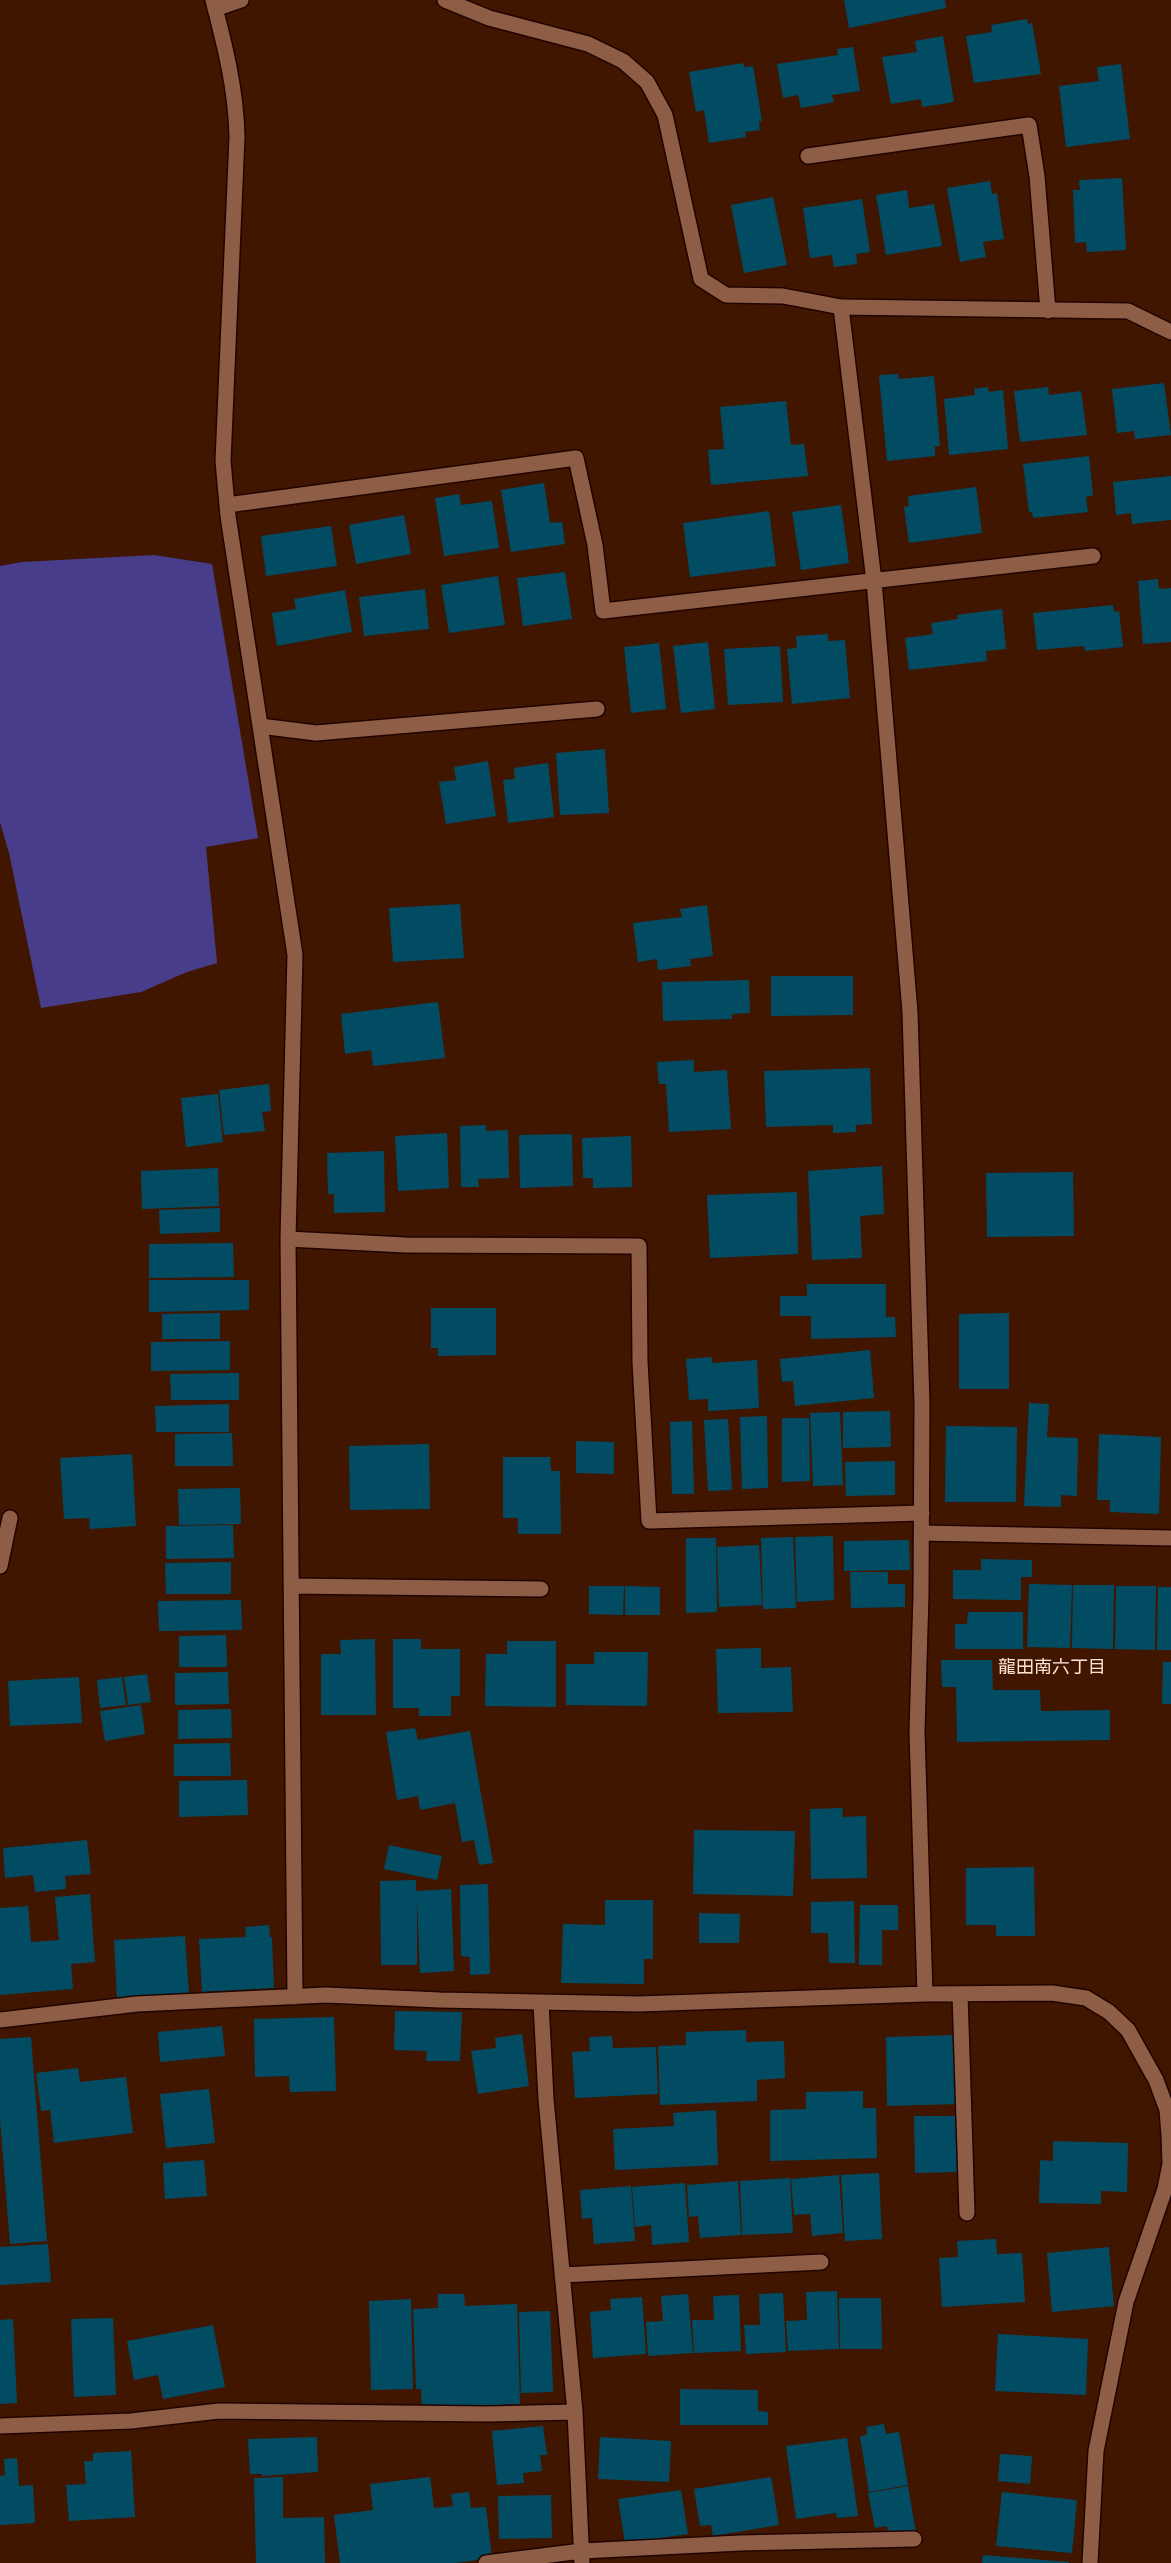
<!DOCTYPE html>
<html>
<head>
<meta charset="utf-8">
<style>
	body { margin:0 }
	canvas { display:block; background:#401600 }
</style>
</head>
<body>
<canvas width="1171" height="2563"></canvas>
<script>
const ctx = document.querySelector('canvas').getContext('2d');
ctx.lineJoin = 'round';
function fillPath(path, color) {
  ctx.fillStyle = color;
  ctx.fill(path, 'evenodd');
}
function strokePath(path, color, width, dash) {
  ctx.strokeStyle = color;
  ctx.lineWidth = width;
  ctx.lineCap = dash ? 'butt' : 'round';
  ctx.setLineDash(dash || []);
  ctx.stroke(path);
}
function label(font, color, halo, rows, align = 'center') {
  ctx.font = font + ' Lato,"Noto Sans JP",sans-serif';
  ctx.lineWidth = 4;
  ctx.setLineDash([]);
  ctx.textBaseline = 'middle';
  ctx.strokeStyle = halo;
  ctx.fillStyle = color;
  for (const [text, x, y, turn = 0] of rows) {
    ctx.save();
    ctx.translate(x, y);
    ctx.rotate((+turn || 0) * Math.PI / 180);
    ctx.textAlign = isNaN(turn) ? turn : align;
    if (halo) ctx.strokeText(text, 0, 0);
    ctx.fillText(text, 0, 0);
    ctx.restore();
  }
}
fillPath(new Path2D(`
	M154,555L212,564L258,838L206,847L217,963L187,972L141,992L41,1008L9,853L0,822V566L22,562Z`), '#483d8b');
fillPath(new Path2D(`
	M844,0H945L946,8L849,28Z
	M1027,19L1028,24L1032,23L1041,74L974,83L966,36L992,32L991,25Z
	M943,36L954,102L922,107L921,99L891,104L882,57L917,52L915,41Z
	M853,47L860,91L832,95L834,102L801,108L798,95L783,98L777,64L838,55L837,49Z
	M743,63L744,67L753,66L762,121H759L760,130L745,132L746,137L709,143L704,110L696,112L689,72Z
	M1121,64L1130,139L1066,147L1059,86L1099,81L1097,67Z
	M1122,178L1126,250L1087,252L1086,242L1075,243L1073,190H1080L1079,180Z
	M990,181L992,194L997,193L1004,239L983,242L986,257L960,262L947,188Z
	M907,190L909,208L934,204L942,246L886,255L876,195Z
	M773,197L787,265L744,273L731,205Z
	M862,199L870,252L856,254L857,264L834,267L832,255L810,258L803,208Z
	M898,374L899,379L934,376L940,446H935V456L887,461L879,375Z
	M1164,383L1171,435L1135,439L1134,431L1117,433L1112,389Z
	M988,387L989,392L1003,390L1008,449L949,455L944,399L975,395L974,389Z
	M1048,387L1049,395L1081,391L1087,435L1020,442L1014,391Z
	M786,401L791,445L804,444L808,476L711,485L708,450L724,449L720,407Z
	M1089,456L1093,495L1086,497L1088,512L1033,518L1032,512H1029L1023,464Z
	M1171,476V520L1132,524L1131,513L1116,515L1113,482Z
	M544,483L550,523L562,522L565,544L511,552L501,490Z
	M976,487L982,533L909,543L904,507L909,506L908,496Z
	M459,494L461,505L492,501L499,548L444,556L435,498Z
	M841,505L849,563L801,570L792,512Z
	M769,511L776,566L690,577L683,523Z
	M404,515L411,554L356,564L349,525Z
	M331,526L337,566L266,576L261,536Z
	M565,572L572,619L523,626L517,578Z
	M498,576L505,625L449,633L441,585Z
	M1158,579L1159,589L1171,588V642L1143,644L1138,581Z
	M425,589L429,629L364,636L359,597Z
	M345,590L352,632L277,646L272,613L296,609L294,599Z
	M1113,605L1114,612L1119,611L1123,647L1085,651L1084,646L1037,650L1033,613Z
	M1002,609L1006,649L986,651L987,661L909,670L905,638L933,634L931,623L958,619L957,615Z
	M828,634V641L845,640L850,698L792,704L787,649L797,648L796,636Z
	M708,642L715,709L681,713L673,646Z
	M659,643L666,709L631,713L624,647Z
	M780,646L783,702L728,705L724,649Z
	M605,749L609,813L560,815L556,753Z
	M488,761L496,816L446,824L439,782L456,780L454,767Z
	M548,763L554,817L508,823L503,780L515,779L514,768Z
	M460,904L464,958L393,962L389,908Z
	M707,905L713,956L690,959L691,966L658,970L657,959L638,962L633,923L682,917L680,909Z
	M771,976H853V1015L771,1016Z
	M749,980L750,1013L732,1014V1019L663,1021L662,982Z
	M438,1002L445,1058L373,1066L371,1050L345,1054L341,1014Z
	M694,1060V1072L727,1070L731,1129L669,1132L666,1084H659L657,1062Z
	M870,1068L872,1124L856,1125V1132L833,1133V1125L766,1127L764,1071Z
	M269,1084L271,1111L262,1112L265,1131L224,1135L219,1090Z
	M218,1094L223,1142L186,1147L181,1098Z
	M486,1125V1131L508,1130L509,1178L478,1179L479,1187H461L460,1126Z
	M447,1133L449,1188L398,1191L395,1136Z
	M572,1134L573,1186L520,1188L519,1135Z
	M631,1136L632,1187L593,1188V1178H583L582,1138Z
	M384,1151L385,1212L334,1213V1194H328L327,1153Z
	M882,1166L884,1214L860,1216L862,1258L812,1260L808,1171Z
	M218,1168L219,1206L142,1209L141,1171Z
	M1073,1172L1074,1236L987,1237L986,1173Z
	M797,1192L798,1254L710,1258L707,1195Z
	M220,1208V1232L160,1234L159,1210Z
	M233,1243L234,1277L149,1278V1244Z
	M149,1280H249V1310L149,1312Z
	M807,1284H886V1317H895L896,1337L811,1339V1316H780V1296H807Z
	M431,1308H496V1355L438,1356V1348H431Z
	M220,1313V1339H162V1314Z
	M1009,1313V1389H959V1314Z
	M230,1341V1370L151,1371V1342Z
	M870,1350L874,1398L795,1406L793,1381L782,1382L780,1359Z
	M712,1357V1363L757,1360L759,1408L708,1411V1399L689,1400L686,1359Z
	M239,1373V1400H171L170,1374Z
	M1029,1403L1049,1404L1047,1437L1078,1438L1077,1496L1061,1495V1507L1024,1506Z
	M229,1404V1432H156L155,1406Z
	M890,1411L891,1447L843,1448V1412Z
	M840,1412L843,1485L813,1486L810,1413Z
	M767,1416L768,1488L742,1489L740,1417Z
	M782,1418H809L810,1481L782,1482Z
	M728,1419L732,1490L708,1491L704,1420Z
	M692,1421L694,1494H672L670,1422Z
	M946,1426L1017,1427L1016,1502H945Z
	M232,1433L233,1466H175V1434Z
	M1099,1434L1161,1437L1159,1514L1110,1512V1500H1097Z
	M576,1441L614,1442V1474L576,1473Z
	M429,1444L430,1509L350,1510L349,1446Z
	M132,1454L136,1526L90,1529L89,1518L64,1519L60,1458Z
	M503,1457H550L551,1471H560L561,1534H518V1518H503Z
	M895,1461V1495L846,1496L845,1462Z
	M240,1488L241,1524L179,1525L178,1489Z
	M233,1525L234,1558L166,1559V1526Z
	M833,1536L834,1600L797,1602L795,1537Z
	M793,1537L796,1608L763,1609L761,1538Z
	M686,1538H716L717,1612L686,1613Z
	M909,1540L910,1570L844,1571V1541Z
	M759,1545L762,1605L719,1607L717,1547Z
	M981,1559L1032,1560V1577H1021V1600L953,1599V1570H981Z
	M231,1562V1594H166L165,1563Z
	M850,1572H888V1584H905V1607L851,1608Z
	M1029,1584L1072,1585L1070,1648L1027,1647Z
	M1073,1585H1114L1113,1649L1072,1648Z
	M589,1586H624L623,1615L589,1614Z
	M625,1586L660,1587V1615H625Z
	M1116,1586H1156L1155,1650L1115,1649Z
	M1158,1587H1171V1650H1157Z
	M241,1600L242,1630L159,1631L158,1601Z
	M968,1612H1023V1649H955V1624H967Z
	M226,1635L227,1667H179V1636Z
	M375,1639L376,1715H321V1654H341L340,1640Z
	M393,1639H421V1649H460V1696H451V1716H419V1708H393Z
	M507,1641H556V1707L485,1706L486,1654H507Z
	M761,1648V1668L791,1667L793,1712L718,1713L716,1649Z
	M594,1652H648L647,1706L566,1705V1664H594Z
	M941,1660H992L993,1690H1040L1041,1711L1110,1710V1740L957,1742L956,1687H942Z
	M1163,1662H1171V1704H1162Z
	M228,1672L229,1704L175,1705V1673Z
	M147,1674L151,1702L128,1705L124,1677Z
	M79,1677L82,1723L10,1726L8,1681Z
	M122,1677L126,1705L100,1708L97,1680Z
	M141,1705L145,1734L105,1741L100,1711Z
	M231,1709L232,1738L178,1739V1710Z
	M415,1728L418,1740L470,1731L493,1863L479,1865L474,1840L462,1842L455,1803L420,1810L418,1796L397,1800L386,1732Z
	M230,1743L231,1776H174V1744Z
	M247,1780L248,1815L179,1817V1781Z
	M843,1808L842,1817L866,1816L867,1878L811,1879L810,1809Z
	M694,1830L795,1831L793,1896L693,1894Z
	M87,1840L91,1874L65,1876L66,1889L35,1892L33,1875L5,1878L3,1848Z
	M389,1845L442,1856L437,1880L384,1869Z
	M1034,1867L1035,1936H996V1925H966V1868Z
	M416,1880V1891L451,1889L454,1971L420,1973L417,1899V1965H381L380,1881Z
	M488,1884L490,1974L470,1975V1957L461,1956L460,1885Z
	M90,1894L95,1962L71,1964L73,1989L0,1995V1908L28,1906L31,1942L59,1940L55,1897Z
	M605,1900H653V1959H644V1984L561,1983L563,1924L605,1925Z
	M854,1901L855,1963H829L828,1933H811V1902Z
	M860,1905H898V1930H882V1965H859Z
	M699,1913L740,1914L739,1943H699Z
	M269,1925L270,1937H272L274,1988L202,1992L199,1939L246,1937L245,1927Z
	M185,1936L189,1994L117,1999L114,1940Z
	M395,2011L462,2012L460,2061H426L427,2051L394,2050Z
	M334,2017L336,2091L290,2092L289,2076L255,2077L254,2019Z
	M222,2026L225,2056L160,2062L158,2032Z
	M746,2030V2042L784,2041L785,2078L757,2080V2101L660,2105L658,2046L686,2045V2032Z
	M522,2034L529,2086L478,2094L471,2051L496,2048L495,2038Z
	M956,2035L958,2104L887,2106L886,2037Z
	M612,2036L613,2048L656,2047L658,2094L575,2098L572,2052L590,2051L589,2037Z
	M31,2037L47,2241L10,2244L0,2119V2039Z
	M78,2068L80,2082L126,2077L133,2133L54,2143L50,2110L41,2111L36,2073Z
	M209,2089L215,2143L166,2148L160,2094Z
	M863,2091V2108H876L877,2158L770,2161V2110L806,2109V2092Z
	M716,2110L718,2165L615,2170L613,2129L674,2126L673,2113Z
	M914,2116H956L958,2172L915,2173Z
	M1053,2141L1128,2143L1127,2192L1101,2191V2204L1039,2203L1040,2160L1053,2161Z
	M204,2160L207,2196L165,2199L163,2163Z
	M879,2173L882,2239L845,2241L841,2175Z
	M839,2175L843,2233L812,2236L810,2214L794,2215L791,2179Z
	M790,2178L793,2233L742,2235L740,2181Z
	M738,2181L741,2235L700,2238L698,2216L689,2217L687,2185Z
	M685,2183L689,2242L652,2245L651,2225L635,2227L632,2187Z
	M631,2186L635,2241L594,2244L592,2218L582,2219L580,2190Z
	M996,2239L997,2254L1022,2253L1025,2302L942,2307L939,2258L958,2257L957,2241Z
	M48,2244L51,2282L0,2285V2247Z
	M1109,2247L1114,2306L1052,2312L1047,2253Z
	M837,2291L839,2349L788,2351L786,2321L807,2320L806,2292Z
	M783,2293L786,2352L746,2354L744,2325H760L759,2294Z
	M438,2294H464L465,2306L517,2304L520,2404L422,2408L421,2389H416L413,2309L438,2308Z
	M688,2294L693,2353L648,2356L646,2322L663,2321L661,2296Z
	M739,2295L741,2351L694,2353L692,2320H714L713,2296Z
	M642,2297L646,2354L593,2358L590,2312L611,2310L610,2299Z
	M839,2298H881L882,2349H840Z
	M411,2299L413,2389L371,2390L369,2301Z
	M550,2311L553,2392L521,2393L519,2312Z
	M113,2318L116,2395L74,2397L71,2319Z
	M13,2319L17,2403L0,2404V2320Z
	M213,2325L225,2387L163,2399L158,2375L134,2380L127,2341Z
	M998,2334L1088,2339L1086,2395L995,2391Z
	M680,2389L758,2390V2411L768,2412V2425H680Z
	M884,2424L886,2434L899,2432L908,2485L869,2492L860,2436L867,2435L866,2427Z
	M543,2426L547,2455H540L542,2471L523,2473L524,2483L497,2485L492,2431Z
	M317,2437L318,2472L262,2476V2474H250L248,2439Z
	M600,2437L671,2441L669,2482L598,2479Z
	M847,2438L858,2516L837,2518L836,2513L796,2519L786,2446Z
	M131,2451L135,2517L69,2521L66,2485L86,2484L84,2461H93V2453Z
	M1000,2454L1032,2456L1030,2484L998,2481Z
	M17,2458L19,2486L33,2485L35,2523L0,2525V2476L5,2475L4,2459Z
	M283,2477V2518L324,2517L325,2563H256L254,2478Z
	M430,2477L434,2508L453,2506L451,2494L469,2492L471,2508L486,2507L492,2558L455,2563H340L334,2515L373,2510L370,2484Z
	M771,2477L779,2525L713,2536L711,2525L700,2526L694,2489Z
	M908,2486L916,2533L889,2538L887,2526L875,2528L868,2493Z
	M681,2490L688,2534L625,2543L618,2499Z
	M1002,2492L1077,2500L1072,2553L996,2546Z
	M551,2495L552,2538L499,2539L498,2496Z
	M983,2555L1069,2562V2563H982Z`), '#014c63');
const minor = new Path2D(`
	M213,0C225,46 236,89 237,137L223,461L228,516L295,955L288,1239L295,1997
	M445,0L489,18L588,44L623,61L647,82L665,115L701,279L726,295L783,296L841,307L1128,311L1171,332
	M215,9L241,0
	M808,156L1029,125L1037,176L1048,311
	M841,307L874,581L910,1012L922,1404L921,1594L917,1732L925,1994
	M227,505L576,458L595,545L603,611L1093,556
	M260,726L316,733L597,709
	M288,1239L405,1245L639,1246L640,1362L649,1521L922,1513
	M922,1533L1171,1538
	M0,1566L10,1518
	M291,1586L541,1589
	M960,1994L967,2213
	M541,2003L546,2099L575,2412L582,2563
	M0,2020L137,2004L326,1995L440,2000L639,2004L925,1994L1052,1993L1086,1998L1109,2012L1128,2030L1156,2080L1167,2110L1169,2135L1170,2164L1165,2189L1126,2302L1096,2451L1090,2563
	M562,2275L821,2262
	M0,2426L131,2421L219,2411L488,2414L575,2412
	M486,2563L582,2551L740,2543L914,2539`);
strokePath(minor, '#210300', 18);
strokePath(minor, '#8e5d45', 15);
label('18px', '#ffe2d5', '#401600', [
	["龍田南六丁目",1052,1667]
]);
</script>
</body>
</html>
